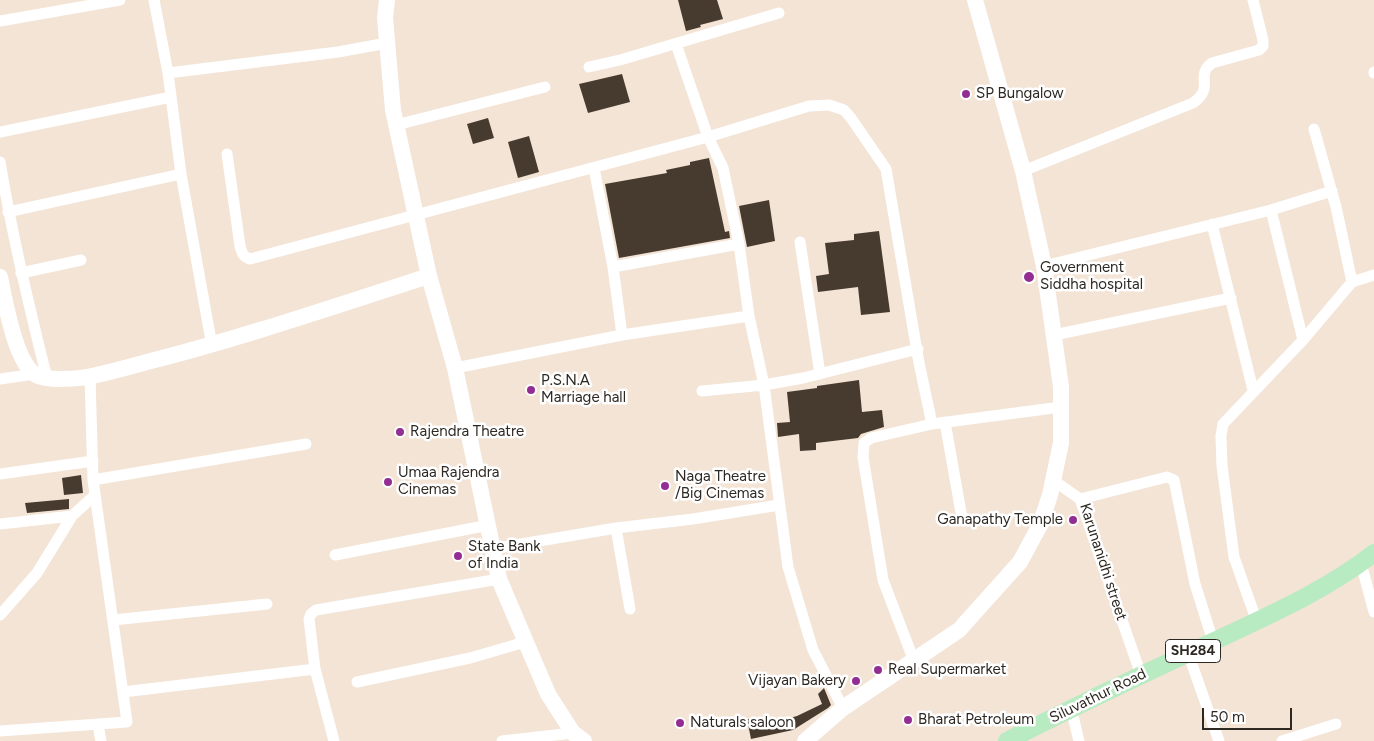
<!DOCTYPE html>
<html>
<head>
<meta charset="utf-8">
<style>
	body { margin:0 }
	#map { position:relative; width:1374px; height:741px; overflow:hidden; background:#f3e4d6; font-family:Figtree,sans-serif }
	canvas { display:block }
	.scale { position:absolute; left:1202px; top:708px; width:90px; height:22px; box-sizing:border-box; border:2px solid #2d2822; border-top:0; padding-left:6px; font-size:15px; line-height:18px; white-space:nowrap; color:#2d2822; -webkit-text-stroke:4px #fff; paint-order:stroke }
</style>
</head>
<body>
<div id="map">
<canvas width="1374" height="741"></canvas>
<div class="scale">50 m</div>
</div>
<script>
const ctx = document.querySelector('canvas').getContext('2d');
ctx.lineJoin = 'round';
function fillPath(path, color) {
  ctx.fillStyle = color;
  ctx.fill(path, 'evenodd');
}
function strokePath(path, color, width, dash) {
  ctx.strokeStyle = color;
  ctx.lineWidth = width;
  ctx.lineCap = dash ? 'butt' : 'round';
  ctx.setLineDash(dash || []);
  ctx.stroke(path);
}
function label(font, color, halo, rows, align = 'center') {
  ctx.font = font + ' Figtree,sans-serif';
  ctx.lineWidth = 5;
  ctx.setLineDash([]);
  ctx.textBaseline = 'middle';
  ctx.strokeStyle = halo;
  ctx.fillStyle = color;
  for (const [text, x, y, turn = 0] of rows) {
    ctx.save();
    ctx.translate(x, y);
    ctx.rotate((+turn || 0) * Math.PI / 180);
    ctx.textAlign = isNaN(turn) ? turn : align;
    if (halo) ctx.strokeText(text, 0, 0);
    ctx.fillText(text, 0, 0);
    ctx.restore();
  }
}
fillPath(new Path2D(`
	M678,0H717L723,19L700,25L701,27L686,31Z
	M622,74L630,102L588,113L579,84Z
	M488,118L494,138L473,144L467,124Z
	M529,136L539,172L518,178L508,142Z
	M709,158L725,232L729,231L730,238L619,258L605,184L667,173L666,170L690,165V162Z
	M769,200L775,241L747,247L739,206Z
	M879,231L890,312L861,315L858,287L818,292L816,276L829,274L825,243L854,240V234Z
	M859,380L862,412L882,410L884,427L861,434L858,438L816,443V450L800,451L799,434L778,437L777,423L790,422L787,392L817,388V386Z
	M81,475L83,493L64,495L62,478Z
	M69,499V509L27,513L25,503Z
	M824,688L831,705L828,708L793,730L751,739L747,719L790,718L797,716L822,704L818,694Z`), '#473b30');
strokePath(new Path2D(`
	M154,0L168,73L181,174L212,346
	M0,21L120,0
	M676,44L708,137L723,168L739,244L749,316L764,385L788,567L813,650L843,708
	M589,67L620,60L779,13
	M1374,72V73
	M168,73L338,52L387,43
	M396,125L545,87
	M1314,129L1336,207L1352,282
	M0,132L171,97
	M227,154L240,246C242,253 243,257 250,259L708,137L809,106L829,105L844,110L851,118L886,169L919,363L932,424
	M0,162C12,235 29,307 47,378
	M594,168L613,267L622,335
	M1023,171L1193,103C1216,87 1194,76 1212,63L1259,50L1263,46V40L1253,0
	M1271,210L1303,340
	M8,212L181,174
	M1212,224L1253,390
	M800,242L820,374
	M1044,266L1271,210L1332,191
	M613,267L739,244
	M21,273L81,260
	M1054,335L1231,298
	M455,368L622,335L749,316
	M0,379L35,374
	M702,391L764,385L803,378L918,349
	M945,422L962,518
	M0,474L93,461
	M93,480L306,444
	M1053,480L1080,499
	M0,524L72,516
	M616,528L630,609
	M492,549L616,528L693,519L779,505
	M335,555L489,525
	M1361,563L1374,612
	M0,615L37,573L72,516L95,495
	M113,620L267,604
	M1257,622L1234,557L1222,466L1221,436L1223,424L1303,340L1352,282L1374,275
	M1188,653L1219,741
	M914,661L883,580L863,457L864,443L871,438L932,424L1061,407
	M1141,675L1080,499L1167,477L1174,480L1195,584L1213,641
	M357,682L470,658L525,642
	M123,692L315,669
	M1071,708L1079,741
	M98,725L101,741
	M0,731L127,722L93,480L90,377
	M334,741L315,669L309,619L311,614L316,610L499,579
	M502,741L573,733
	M1282,741L1336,724`), '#fff', 11);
strokePath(new Path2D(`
	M387,0L385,18L393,110L429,276L455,368L499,579L548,694L573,733L584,741
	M0,277C5,300 15,363 36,375C47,381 80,379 92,376C111,372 129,367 147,362C242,338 335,306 429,276
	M805,741L843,708L959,630L1020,562L1040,525L1050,495L1061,443V387L1044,266L1023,171L975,0`), '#fff', 16);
strokePath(new Path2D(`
	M1007,741C1073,707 1141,675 1208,644C1265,617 1324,592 1374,553`), '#b8ebc1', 18);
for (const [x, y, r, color] of [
	[966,94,5,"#922d93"],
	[1029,277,6,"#922d93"],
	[531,390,5,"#922d93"],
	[400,432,5,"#922d93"],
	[388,482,5,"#922d93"],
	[665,486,5,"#922d93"],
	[1073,520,5,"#922d93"],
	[458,556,5,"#922d93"],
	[878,670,5,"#922d93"],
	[856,681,5,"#922d93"],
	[908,720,5,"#922d93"],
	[680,723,5,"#922d93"]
]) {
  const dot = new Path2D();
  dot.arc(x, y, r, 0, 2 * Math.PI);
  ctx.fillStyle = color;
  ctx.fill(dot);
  strokePath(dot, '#fff', 2);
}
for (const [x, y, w] of [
	[1193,651,55]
]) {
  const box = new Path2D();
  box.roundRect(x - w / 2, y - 11.5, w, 23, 4);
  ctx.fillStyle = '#fff';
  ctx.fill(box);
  strokePath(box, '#2d2822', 1);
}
label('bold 14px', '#2d2822', null, [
	["SH284",1193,651]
]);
label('15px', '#2d2822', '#fff', [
	["SP Bungalow",976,94],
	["Government",1040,268],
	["Siddha hospital",1040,285],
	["P.S.N.A",541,381],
	["Marriage hall",541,398],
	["Rajendra Theatre",410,432],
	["Umaa Rajendra",398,473],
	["Cinemas",398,490],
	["Naga Theatre",675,477],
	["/Big Cinemas",675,494],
	["Ganapathy Temple",1063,520,"right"],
	["State Bank",468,547],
	["of India",468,564],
	["Real Supermarket",888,670],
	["Vijayan Bakery",846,681,"right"],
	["Bharat Petroleum",918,720],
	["Naturals saloon",690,723]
], 'left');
label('15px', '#2d2822', '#fff', [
	["Karunanidhi street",1103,562,72],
	["Siluvathur Road",1098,696,-26]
]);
</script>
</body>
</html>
